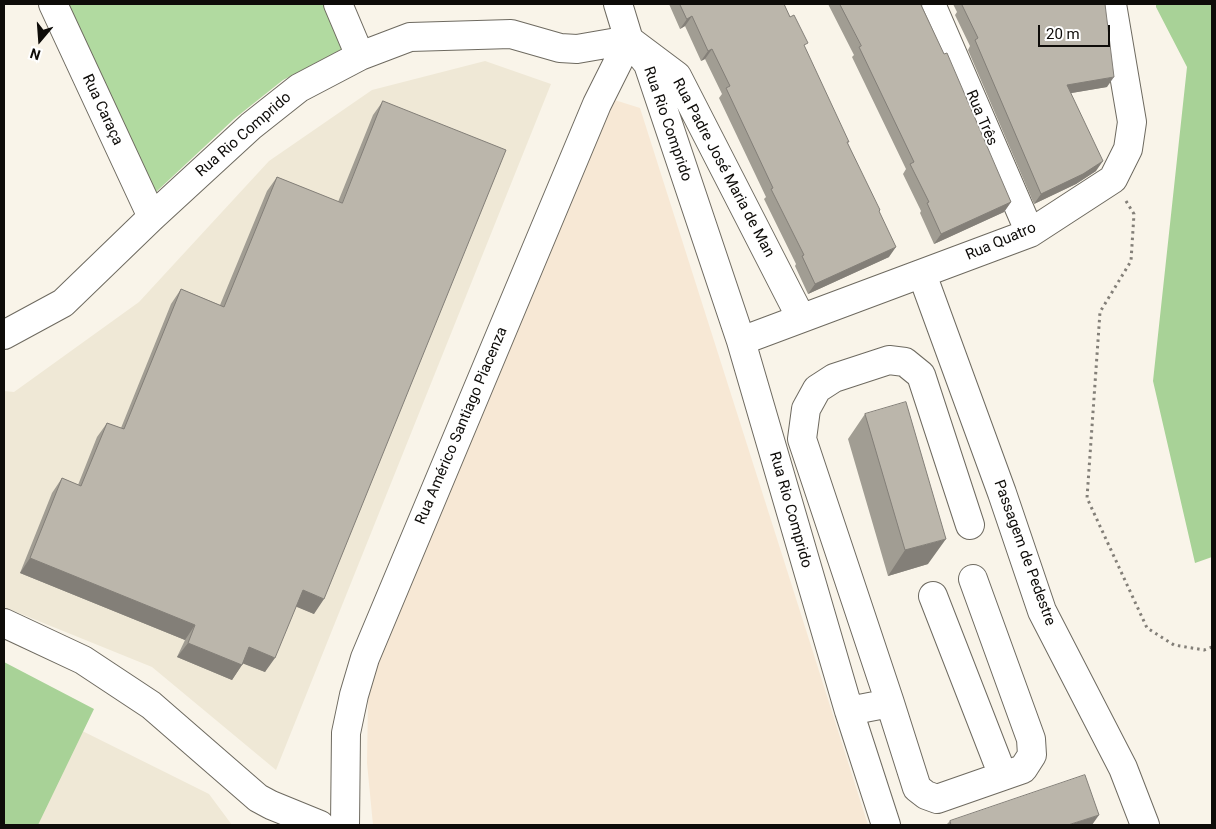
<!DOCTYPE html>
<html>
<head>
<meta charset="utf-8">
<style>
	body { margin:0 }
	#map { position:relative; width:1216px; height:829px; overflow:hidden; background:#f9f4e9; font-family:Roboto,sans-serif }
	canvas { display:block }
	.frame { position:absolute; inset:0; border:5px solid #0e0c09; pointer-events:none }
	.north { position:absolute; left:15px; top:15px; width:50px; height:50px; -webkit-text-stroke:4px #fff; paint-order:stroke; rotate:198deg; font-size:14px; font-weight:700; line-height:20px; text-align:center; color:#0e0c09 }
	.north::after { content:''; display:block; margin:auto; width:18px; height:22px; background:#0e0c09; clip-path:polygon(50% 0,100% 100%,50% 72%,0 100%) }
	.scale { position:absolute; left:1038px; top:25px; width:72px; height:22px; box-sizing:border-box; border:2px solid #0e0c09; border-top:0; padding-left:6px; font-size:15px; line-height:18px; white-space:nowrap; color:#0e0c09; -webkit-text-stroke:4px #fff; paint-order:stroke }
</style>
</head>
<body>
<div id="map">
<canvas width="1216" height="829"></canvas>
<div class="frame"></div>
<div class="north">N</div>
<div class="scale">20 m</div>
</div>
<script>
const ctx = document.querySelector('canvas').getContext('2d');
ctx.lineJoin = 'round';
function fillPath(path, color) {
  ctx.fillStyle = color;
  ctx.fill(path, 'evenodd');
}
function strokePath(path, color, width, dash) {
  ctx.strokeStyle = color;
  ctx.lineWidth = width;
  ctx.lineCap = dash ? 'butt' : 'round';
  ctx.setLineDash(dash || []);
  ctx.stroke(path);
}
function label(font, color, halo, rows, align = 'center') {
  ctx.font = font + ' Roboto,sans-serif';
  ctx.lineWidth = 4;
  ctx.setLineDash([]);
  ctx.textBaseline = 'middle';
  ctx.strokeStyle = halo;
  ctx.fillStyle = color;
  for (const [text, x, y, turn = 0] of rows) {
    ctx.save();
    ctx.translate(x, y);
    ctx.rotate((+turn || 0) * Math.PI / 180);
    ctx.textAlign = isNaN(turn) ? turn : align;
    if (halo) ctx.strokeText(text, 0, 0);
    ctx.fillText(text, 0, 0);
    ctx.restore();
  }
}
fillPath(new Path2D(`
	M485,61L551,84L276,770L152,667L4,607V391L14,392L139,302L269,161L372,90Z
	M4,692L209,794L232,825H4Z`), '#efe8d6');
fillPath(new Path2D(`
	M605,97L640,108L868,825H373L367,763L369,640Z`), '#f7e8d5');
fillPath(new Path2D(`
	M68,4H323L344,48L283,80L234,119L156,192Z`), '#b1daa0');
fillPath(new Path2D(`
	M1156,4H1212V557L1195,563L1153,381L1187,67L1156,7Z
	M4,662L94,709L38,825H4Z`), '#a8d297');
const minor = new Path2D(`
	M53,4L152,217
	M338,4L360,56
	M618,4L629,40L677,76L801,318
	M931,4L1030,233
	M629,40L648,64L741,341L849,711L886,825
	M922,274L1002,493L1042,611L1123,768L1145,825
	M4,335L63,303L152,217L251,126L299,88L360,56L410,37L511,34L560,48L577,49L629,40
	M741,341L1030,233L1113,179L1128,149L1132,122L1112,4
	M933,596L1003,776
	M4,623L83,660L151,705L258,798L271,805L320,825
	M890,703L802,439L806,409L817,389L834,378L889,360L905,362L921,375L970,525
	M849,711L890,703L917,788L926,795L937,799L1023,769L1032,755L1031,739L973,579
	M345,825L346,733L354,695L365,658L597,104L629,40`);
strokePath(minor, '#6e6a60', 30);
strokePath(new Path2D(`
	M1126,201L1134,214L1131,261L1100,312L1087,498L1147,628L1174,645L1204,650L1212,647`), '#837f78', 3, [2.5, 4]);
strokePath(minor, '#fff', 28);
fillPath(new Path2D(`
	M669,4H784L879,212L889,257L808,294L795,266L796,264L764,199L766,197L719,98L722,94L705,59L701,61L685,26L680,29Z
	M828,4H923L922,6L1011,202L1004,212L934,244L920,213L921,211L903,174L906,169L852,57L854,55Z
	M953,4H1105L1107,87L1071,93L1096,171L1076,184L1034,204L968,50L970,46L955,15L957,12Z
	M383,101L314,614L296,606L265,672L243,663L232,680L177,657L185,640L20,573L52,493L62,478L78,485L97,437L107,423L121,428L171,304L181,289L220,305L267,191L277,177L338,202L373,115Z
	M865,414L928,564L888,576L848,439Z
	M950,821L1092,825H946Z`), '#a19d93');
fillPath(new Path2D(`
	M692,16L685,26L680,29L687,19Z
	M712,49L705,59L701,61L708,51Z
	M1114,77L1107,87L1060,95L1067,85Z
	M1103,161L1096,171L1076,184L1034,204L1041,194Z
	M1011,202L1004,212L934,244L941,234Z
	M896,247L889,257L808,294L815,284Z
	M946,539L928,564L888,576L905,550Z
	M30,558L195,625L185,640L20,573Z
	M303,590L324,599L314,614L292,605Z
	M188,643L242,665L232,680L177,657Z
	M249,647L275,658L265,672L239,662Z
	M1099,815L1092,825H1068Z`), '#837f78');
const building = new Path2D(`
	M680,4H784L790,17L794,15L808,43L804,45L849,142H847L880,210L879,211L896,247L815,284L802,256L804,255L771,189L773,188L726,88L730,86L712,49L708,51L692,16L687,19Z
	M840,4H923L921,5L944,54L947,53L1011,202L941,234L927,203L929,202L910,164L914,162L859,47L861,46Z
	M965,4H1105L1114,77L1067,85L1103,161L1083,174L1041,194L975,40L978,38L962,5Z
	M383,101L506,150L324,599L303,590L275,658L249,647L242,665L188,643L195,625L30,558L62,478L81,486L107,423L124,429L181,289L224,307L277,177L342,203Z
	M906,402L946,539L905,550L865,414Z
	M1085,775L1099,815L1068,825H951L950,821Z`);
fillPath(building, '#bbb6ab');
strokePath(building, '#837f78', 1);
label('15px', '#0e0c09', '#fff', [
	["Rua Caraça",102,110,65],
	["Rua Três",981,118,67],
	["Rua Rio Comprido",667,124,71],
	["Rua Rio Comprido",244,135,-41],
	["Rua Padre José Maria de Man",723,168,62],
	["Rua Quatro",1001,242,-23],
	["Rua Américo Santiago Piacenza",462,426,-67],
	["Rua Rio Comprido",790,510,74],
	["Passagem de Pedestre",1024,553,70]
]);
</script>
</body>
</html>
